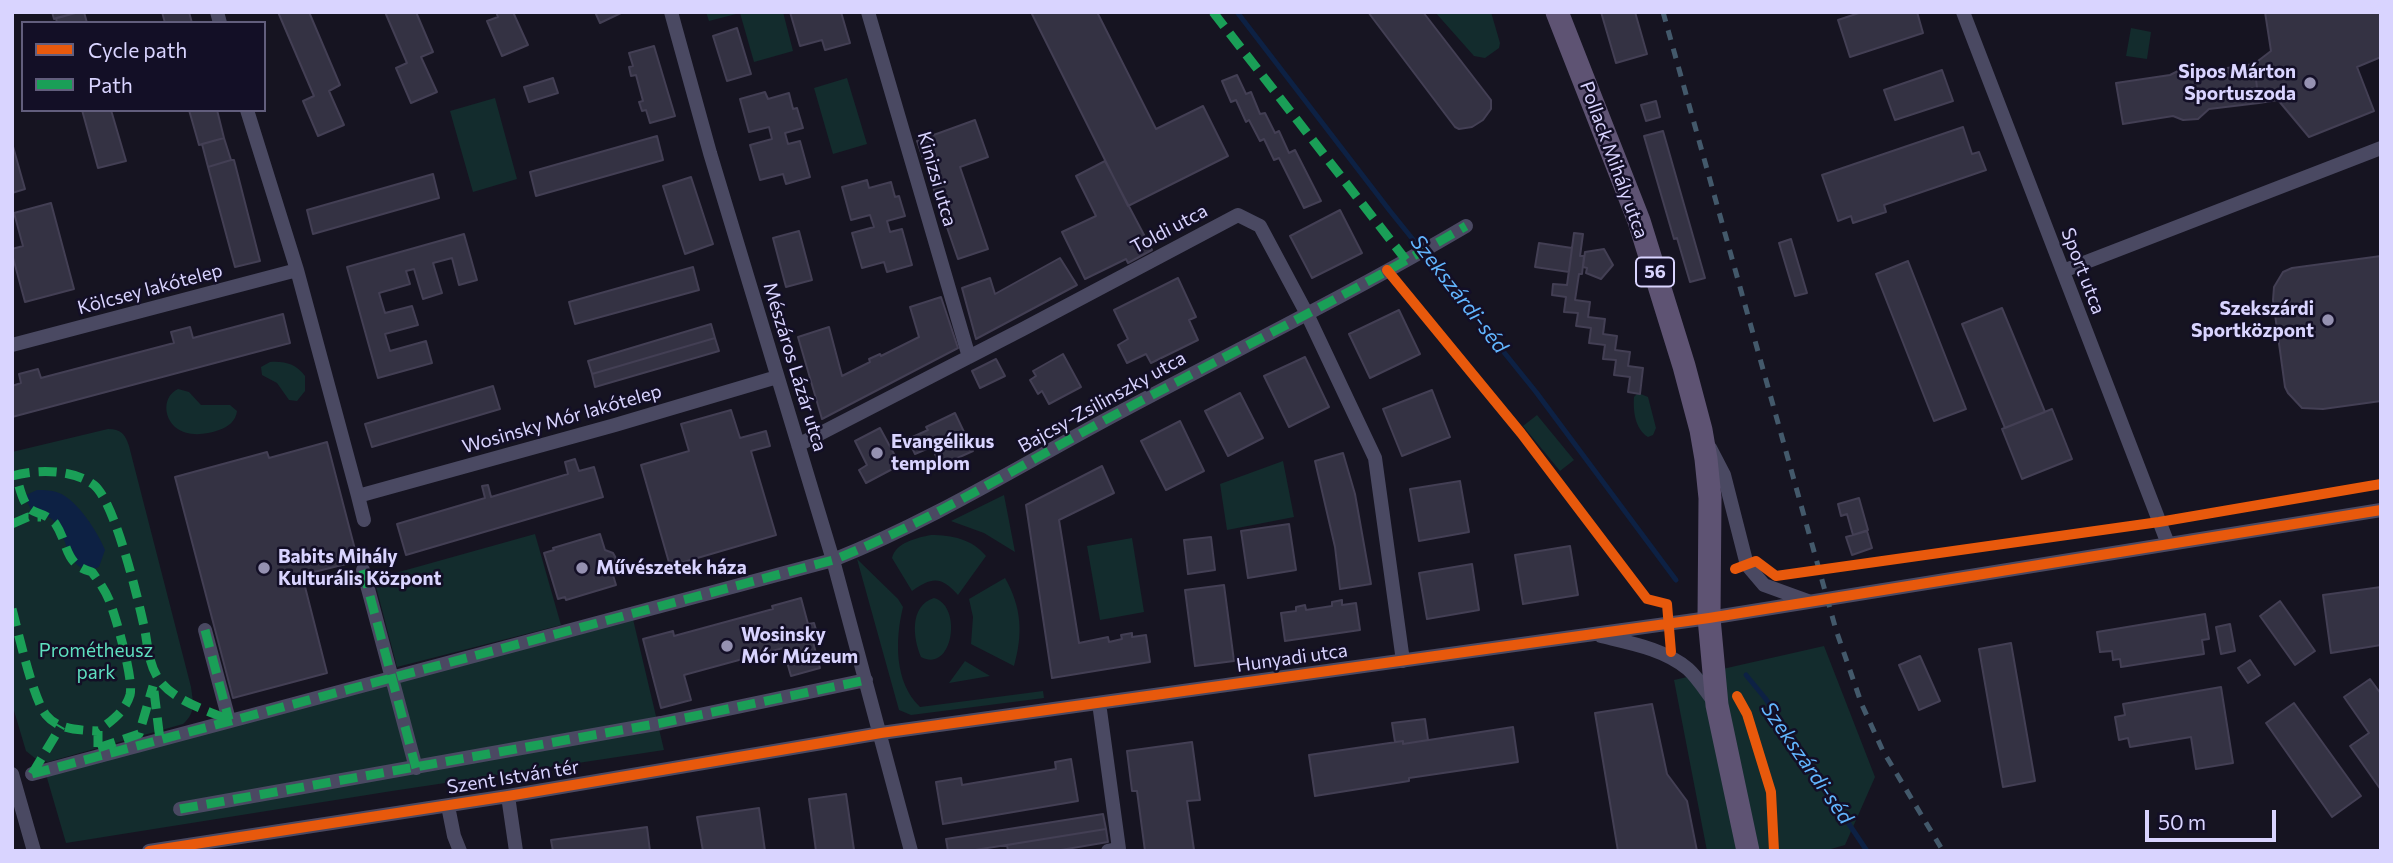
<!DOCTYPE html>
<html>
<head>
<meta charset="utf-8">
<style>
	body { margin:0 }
	#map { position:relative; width:2393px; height:863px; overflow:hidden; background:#161421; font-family:Commissioner,sans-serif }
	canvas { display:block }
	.frame { position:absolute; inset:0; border:14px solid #d9d4ff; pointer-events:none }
	.legend { position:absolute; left:21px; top:21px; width:245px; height:91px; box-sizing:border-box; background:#130f26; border:2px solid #625e7d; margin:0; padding:9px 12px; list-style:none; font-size:21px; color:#d9d4ff }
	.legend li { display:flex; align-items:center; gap:14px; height:35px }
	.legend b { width:35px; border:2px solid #625e7d }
	.scale { position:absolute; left:2145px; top:810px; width:131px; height:32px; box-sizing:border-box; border:4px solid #d9d4ff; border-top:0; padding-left:9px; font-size:21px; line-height:24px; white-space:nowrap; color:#d9d4ff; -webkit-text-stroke:5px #130f26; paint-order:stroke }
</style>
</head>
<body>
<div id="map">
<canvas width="2393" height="863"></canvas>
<div class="frame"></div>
<ul class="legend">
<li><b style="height:9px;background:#e8590c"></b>Cycle path</li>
<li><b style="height:9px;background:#1a9f57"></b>Path</li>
</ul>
<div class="scale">50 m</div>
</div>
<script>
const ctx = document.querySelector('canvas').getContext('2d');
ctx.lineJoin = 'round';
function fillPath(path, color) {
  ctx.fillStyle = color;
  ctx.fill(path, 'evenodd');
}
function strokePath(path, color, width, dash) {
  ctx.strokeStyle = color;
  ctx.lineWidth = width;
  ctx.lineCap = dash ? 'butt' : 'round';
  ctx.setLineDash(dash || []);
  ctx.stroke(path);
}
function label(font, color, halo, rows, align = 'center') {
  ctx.font = font + ' Commissioner,sans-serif';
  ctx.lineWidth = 5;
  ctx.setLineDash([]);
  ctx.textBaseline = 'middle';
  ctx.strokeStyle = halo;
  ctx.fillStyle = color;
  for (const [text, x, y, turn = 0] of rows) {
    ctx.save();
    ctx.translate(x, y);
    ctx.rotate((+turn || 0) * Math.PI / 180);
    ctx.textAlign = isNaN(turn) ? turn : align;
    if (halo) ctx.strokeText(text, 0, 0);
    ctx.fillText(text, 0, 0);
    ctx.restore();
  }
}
fillPath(new Path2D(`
	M706,12H783L793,51L754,62L740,13L709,21Z
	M1435,12H1491L1500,43L1499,48L1485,58L1474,56Z
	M2131,28L2151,32L2147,59L2126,56Z
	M847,78L867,144L833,154L814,88Z
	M495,98L517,179L473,192L450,111Z
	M270,362C285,361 296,364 305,376V391L297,401L289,400L277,383L262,375L261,367Z
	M178,389L189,392L201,405H230L237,411C236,421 228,427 219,430C205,435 187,437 175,427C163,416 163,396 178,389Z
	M1638,393L1648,397L1656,428L1653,435L1648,437C1635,429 1633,411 1634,397Z
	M1537,415L1574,460L1560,471L1523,426Z
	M108,429C121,429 125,434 129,446L191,687C193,702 196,713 183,724L48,762L36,759L26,751L12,704V452Z
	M1283,461L1294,517L1227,530L1220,484Z
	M1004,495L1015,552L984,533L951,521Z
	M535,534L561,625L397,667L374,579Z
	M931,535C952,535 972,539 986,556L958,595C941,576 932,577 912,591L892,558C896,542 917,538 931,535Z
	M1132,538L1144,612L1100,620L1087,546Z
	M857,559L898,599L903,607C895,640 894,682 920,707L1043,691L1044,698L911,715L899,710Z
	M1005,578C1022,608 1023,634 1014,666L971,644L973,617L969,599Z
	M934,598C963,606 953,674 921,657C913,638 909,606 934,598Z
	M632,615L664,750L392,791L66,843L45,771Z
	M1824,646L1875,777L1845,845L1824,851H1707L1674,680Z
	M965,661L990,676L949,683Z`), '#132c2d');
fillPath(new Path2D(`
	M37,490C45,490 52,490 59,493C77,500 98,532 105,550L99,567C66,579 69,535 53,520C48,515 39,514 32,511L24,496Z`), '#0d2144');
strokePath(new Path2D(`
	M1237,12L1390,211L1536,392L1676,580
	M1746,675L1765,698L1867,851`), '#0d2144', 5);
const building = new Path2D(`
	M52,12H79L54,19Z
	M79,12H84L87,23H57L56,18Z
	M162,12H189L192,23H165Z
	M278,12H309L340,85L329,91L344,125L318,136L303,101L314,96Z
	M385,12H416L433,52L421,57L437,92L411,103L396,68L407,63Z
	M496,12H513L528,45L502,56L487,21L498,17Z
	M595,12H623L600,23Z
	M790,12H841L850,43L825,50L822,40L800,46Z
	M1031,12H1097L1156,129L1203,106L1228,156L1128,206Z
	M1368,12H1423L1491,100V109L1483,120L1472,127L1459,129L1455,127Z
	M1601,12H1635L1647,54L1616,63Z
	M1862,12H1917L1923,33L1850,57L1838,20Z
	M2265,12H2381V57L2357,67L2374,111L2309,137L2278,100L2259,103L2254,64L2271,51Z
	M737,28L751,74L727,81L713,36Z
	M654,46L675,116L650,123L646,110L642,111L639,102L643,101L636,75L631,76L629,67L633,66L629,53Z
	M2254,64L2259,103L2209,109L2198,119L2183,120L2173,116L2123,124L2116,83L2170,75L2186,67L2200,72Z
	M1942,70L1953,101L1895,120L1884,90Z
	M1237,75L1246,94L1251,92L1260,114L1265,113L1275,133L1279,131L1289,153L1295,150L1321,201L1304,208L1279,158L1274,160L1264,139L1260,141L1249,120L1246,122L1236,100L1231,102L1222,81Z
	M553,78L558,93L529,102L524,87Z
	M765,92L768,99L789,93L793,109L797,108L803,128L785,133L788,144L800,141L810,177L786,184L783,174L760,180L750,145L772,139L769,127L749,132L740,99Z
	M1656,101L1660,117L1646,121L1641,105Z
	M82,110H111L126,161L98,168Z
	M189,110H217L224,138L199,145Z
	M975,120L988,157L960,167L988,249L958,259L917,141Z
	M1963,127L1972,154L1979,152L1986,170L1884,205L1886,212L1853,223L1851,216L1838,221L1822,175Z
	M1663,131L1705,278L1690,282L1677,238L1674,239L1644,136Z
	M657,136L663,160L536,196L530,172Z
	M224,138L231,160L208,167L202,144Z
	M12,143L25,189L12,193Z
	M231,160H234L260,261L235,267L208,167Z
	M1105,161L1152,250L1128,263L1126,259L1085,279L1062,232L1096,216L1076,176Z
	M433,174L439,198L313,234L307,210Z
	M691,177L713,244L685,254L663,186Z
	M867,180L869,188L891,182L895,197L899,196L905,216L887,221L890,232L902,229L912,265L887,272L884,262L862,268L852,233L874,227L870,215L851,220L842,187Z
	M51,203L74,289L25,302L12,254V249L23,246L14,213Z
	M1340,210L1362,253L1312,278L1290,236Z
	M799,231L812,280L786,287L773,238Z
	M1574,233L1583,234L1580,256H1584L1582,274H1579L1575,300L1590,302L1588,317L1605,319L1603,334L1617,336L1615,350L1630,352L1628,366L1643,368L1640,394L1628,392L1630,377L1614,375L1616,360L1603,359L1605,345L1589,343L1591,328L1576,326L1578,313L1564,312L1566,297L1552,295L1553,284L1567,285Z
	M464,234L477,280L459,285L452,258L433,263L442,293L423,299L414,269L406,271L410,284L379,293L385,313L412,306L418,325L385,334L390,351L426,341L432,363L378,378L347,267Z
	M1791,239L1807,293L1795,296L1779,243Z
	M1539,243L1572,248L1569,272L1535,267Z
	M1604,249L1613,265L1601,279L1586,273L1587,268L1583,267L1585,252Z
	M2381,256V401L2323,409L2302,408L2288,393L2285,387L2273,300L2274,287L2283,272L2292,268Z
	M1060,258L1077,285L976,339L962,288L990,278L995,294Z
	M1908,261L1966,409L1934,421L1876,274Z
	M693,267L699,290L575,324L569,302Z
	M1178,278L1196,317L1189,320L1198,340L1151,363L1146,354L1127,363L1118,345L1128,339L1114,310Z
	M941,297L958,348L822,419L798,337L829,327L842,376L870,362L869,359L880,354L881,356L919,337L910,307Z
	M2002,308L2045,412L2005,428L1962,324Z
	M1399,310L1420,354L1370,378L1349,334Z
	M283,314L290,343L12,417V386L21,383L19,374L38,369L41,378L174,343L171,332L190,327L193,338Z
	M711,324L715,338L592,374L588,361Z
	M715,338L719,351L595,387L592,374Z
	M1063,354L1081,387L1049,404L1042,391L1038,394L1030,380L1036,376L1033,371Z
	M1305,357L1329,407L1289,427L1264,376Z
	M996,359L1005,376L980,388L972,371Z
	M493,386L500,409L372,447L365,424Z
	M1432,390L1450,437L1402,456L1383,409Z
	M1240,393L1263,438L1228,456L1205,411Z
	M2052,409L2072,459L2022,479L2002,429Z
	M731,410L740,438L766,431L770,446L751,451L776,535L670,566L641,465L689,451L681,424Z
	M955,413L973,451L953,460L955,463L942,469L935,454L939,452L936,445L915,454L908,439L928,430L926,427Z
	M1180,421L1204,471L1166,490L1141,441Z
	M880,428L900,465L866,483L859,470L867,465L855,441Z
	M327,442L358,561L302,575L327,673L233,698L175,477L267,452L269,458Z
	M1343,453L1355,494L1371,584L1340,589L1335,547L1315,461Z
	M575,459L579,471L594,467L603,497L406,555L397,524L485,498L482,486L488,485L491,497L568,474L565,462Z
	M1102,466L1114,493L1059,520L1079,643L1108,637L1109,642L1122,639L1121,635L1132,633V637L1146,635L1150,662L1052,678L1026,505Z
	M1460,481L1469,532L1419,541L1410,489Z
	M1859,498L1868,530L1853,535L1847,514L1841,516L1838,504Z
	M1289,524L1296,570L1248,578L1241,531Z
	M1867,531L1872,548L1852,555L1846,537Z
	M600,534L605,550L613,553L617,560V565L612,572L616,585L566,600L565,597L558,599L544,553L554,550L553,548Z
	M1211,537L1215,570L1188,574L1184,540Z
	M1570,546L1578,595L1523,604L1515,555Z
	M1472,564L1479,610L1427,619L1419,573Z
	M1224,585L1234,661L1195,666L1185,590Z
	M2381,587V645L2331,653L2323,595Z
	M801,598L808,624L814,623L819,640L813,642L820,668L791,676L783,648L684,675L691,700L661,708L643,639L673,631L674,636L773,609L772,606Z
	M1342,600V605L1356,603L1360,630L1285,641L1281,613L1296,611V607L1305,605L1306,610L1332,606V602Z
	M2280,601L2315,651L2295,665L2260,616Z
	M2205,614L2209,639L2202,640L2204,654L2121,667L2120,659L2113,660L2112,651L2100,652L2097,632Z
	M2230,624L2235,651L2221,654L2216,627Z
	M2011,643L2035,781L2003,787L1979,649Z
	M1920,656L1940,701L1919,710L1899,665Z
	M2250,660L2260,675L2248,683L2238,668Z
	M2370,679L2381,694V790L2350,746L2369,733L2344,697Z
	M2221,687L2233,763L2196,769L2191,737L2130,747L2128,738L2119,740L2115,717L2125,715L2123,704Z
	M2294,703L2361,796L2332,817L2266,723Z
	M1652,704L1667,774L1687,801L1697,851H1618L1595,713Z
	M1425,719L1428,740L1403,744V741L1395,742L1392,723Z
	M1513,727L1518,762L1409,778V781L1315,796L1309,755L1403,741V744Z
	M1192,742L1200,800L1187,801L1194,850L1145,851L1137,791H1132L1127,751Z
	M1071,759L1078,801L943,824L936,782L961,778L962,785L1056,769L1055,762Z
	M846,794L854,850L816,851L809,799Z
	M759,808L765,851H703L697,817Z
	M1103,814L1106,829L969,851H948L946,839Z
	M647,827L650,851H553L551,840Z
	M1106,829L1108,842L1055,851H1008L1007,845Z`);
fillPath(building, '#343243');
strokePath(building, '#433f54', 2);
strokePath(new Path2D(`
	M217,12L220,23
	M671,12L710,153L833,560L911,851
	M868,12L969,357
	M1963,12L2168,544
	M247,110L297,270L358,496
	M2063,271L2381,148
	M12,345L297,270
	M798,445L1023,329L1238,215L1260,226L1307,314L1375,458L1403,661
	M1710,448L1724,475L1747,565L1764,585L1808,601
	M364,520L358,496L615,425L777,377
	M363,570L416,768
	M205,630L229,720
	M1601,636C1630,643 1665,649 1688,669C1698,678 1707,693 1715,703
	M1099,703L1119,849L1108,851
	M12,774L34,851
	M32,774L833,560C929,522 1016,468 1107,419C1226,355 1349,295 1466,226
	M508,796L516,851
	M448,806L454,836L460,851
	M180,809L661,723L866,680
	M149,851L508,796L881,733L1709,618L2381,510`), '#4a4962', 14);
strokePath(new Path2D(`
	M1557,12L1639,221L1684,366L1701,430L1706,459L1710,498L1709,618L1717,705L1748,851`), '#5e5373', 23);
strokePath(new Path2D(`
	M1663,12L1836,630L1862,705L1883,751L1943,851`), '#43596b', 5, [10, 9]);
strokePath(new Path2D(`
	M1213,12L1406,260
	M12,476C37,469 73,469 94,485C115,502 139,602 145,631C148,648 149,666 160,681C175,701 206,710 229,720
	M19,486C29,522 36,505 55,523C69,544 64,565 92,572C100,583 107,593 111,605C117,622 134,680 130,695C125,712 111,721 98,731V756
	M12,524L28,517H41
	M363,570L416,768
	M12,609C18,631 33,699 46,715C58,730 80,730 98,731
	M205,630L229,720
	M154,691L160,740
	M98,748L139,734L153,686
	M32,774L833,560C929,522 1016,468 1107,419C1226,355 1349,295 1466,226
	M32,774L61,726
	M180,809L661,723L866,680`), '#1a9f57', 9, [18, 9]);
strokePath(new Path2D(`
	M1387,270L1521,433L1647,599L1667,604L1671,652
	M1735,569L1756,561L1776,576L2159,522L2381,484
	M1737,696L1747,714L1771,792L1774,851
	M149,851L508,796L881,733L1709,618L2381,510`), '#e8590c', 10);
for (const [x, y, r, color] of [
	[2310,83,7,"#9591b1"],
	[2328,320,7,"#9591b1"],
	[877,453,7,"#9591b1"],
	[264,568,7,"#9591b1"],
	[582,568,7,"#9591b1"],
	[727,646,7,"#9591b1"]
]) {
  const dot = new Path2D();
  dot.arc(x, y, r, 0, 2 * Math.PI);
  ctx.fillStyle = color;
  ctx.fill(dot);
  strokePath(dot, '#130f26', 2.5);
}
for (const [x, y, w] of [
	[1655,272,38]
]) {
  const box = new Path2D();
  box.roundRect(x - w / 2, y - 14.5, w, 29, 5);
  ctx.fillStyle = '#130f26';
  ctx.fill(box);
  strokePath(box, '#d9d4ff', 2);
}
label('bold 18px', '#d9d4ff', null, [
	["56",1655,272]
]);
label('bold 19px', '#d9d4ff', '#130f26', [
	["Sipos Márton",2296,72,"right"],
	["Sportuszoda",2296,94,"right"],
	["Szekszárdi",2314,309,"right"],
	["Sportközpont",2314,331,"right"],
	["Evangélikus",891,442],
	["templom",891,464],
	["Babits Mihály",278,557],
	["Kulturális Központ",278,579],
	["Művészetek háza",596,568],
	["Wosinsky",741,635],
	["Mór Múzeum",741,657]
], 'left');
label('19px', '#d9d4ff', '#130f26', [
	["Pollack Mihály utca",1614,160,70],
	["Kinizsi utca",937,179,74],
	["Toldi utca",1169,229,-28],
	["Sport utca",2083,271,69],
	["Kölcsey lakótelep",150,289,-15],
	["Mészáros Lázár utca",795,367,73],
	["Bajcsy-Zsilinszky utca",1102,402,-29],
	["Wosinsky Mór lakótelep",562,419,-16],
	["Hunyadi utca",1292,658,-8],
	["Szent István tér",513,777,-9]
]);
label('19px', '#5fe0c0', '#130f26', [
	["Prométheusz",96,651],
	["park",96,673]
]);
label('italic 21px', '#62b6ff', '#130f26', [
	["Szekszárdi-séd",1459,294,52],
	["Szekszárdi-séd",1807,763,55]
]);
</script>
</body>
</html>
